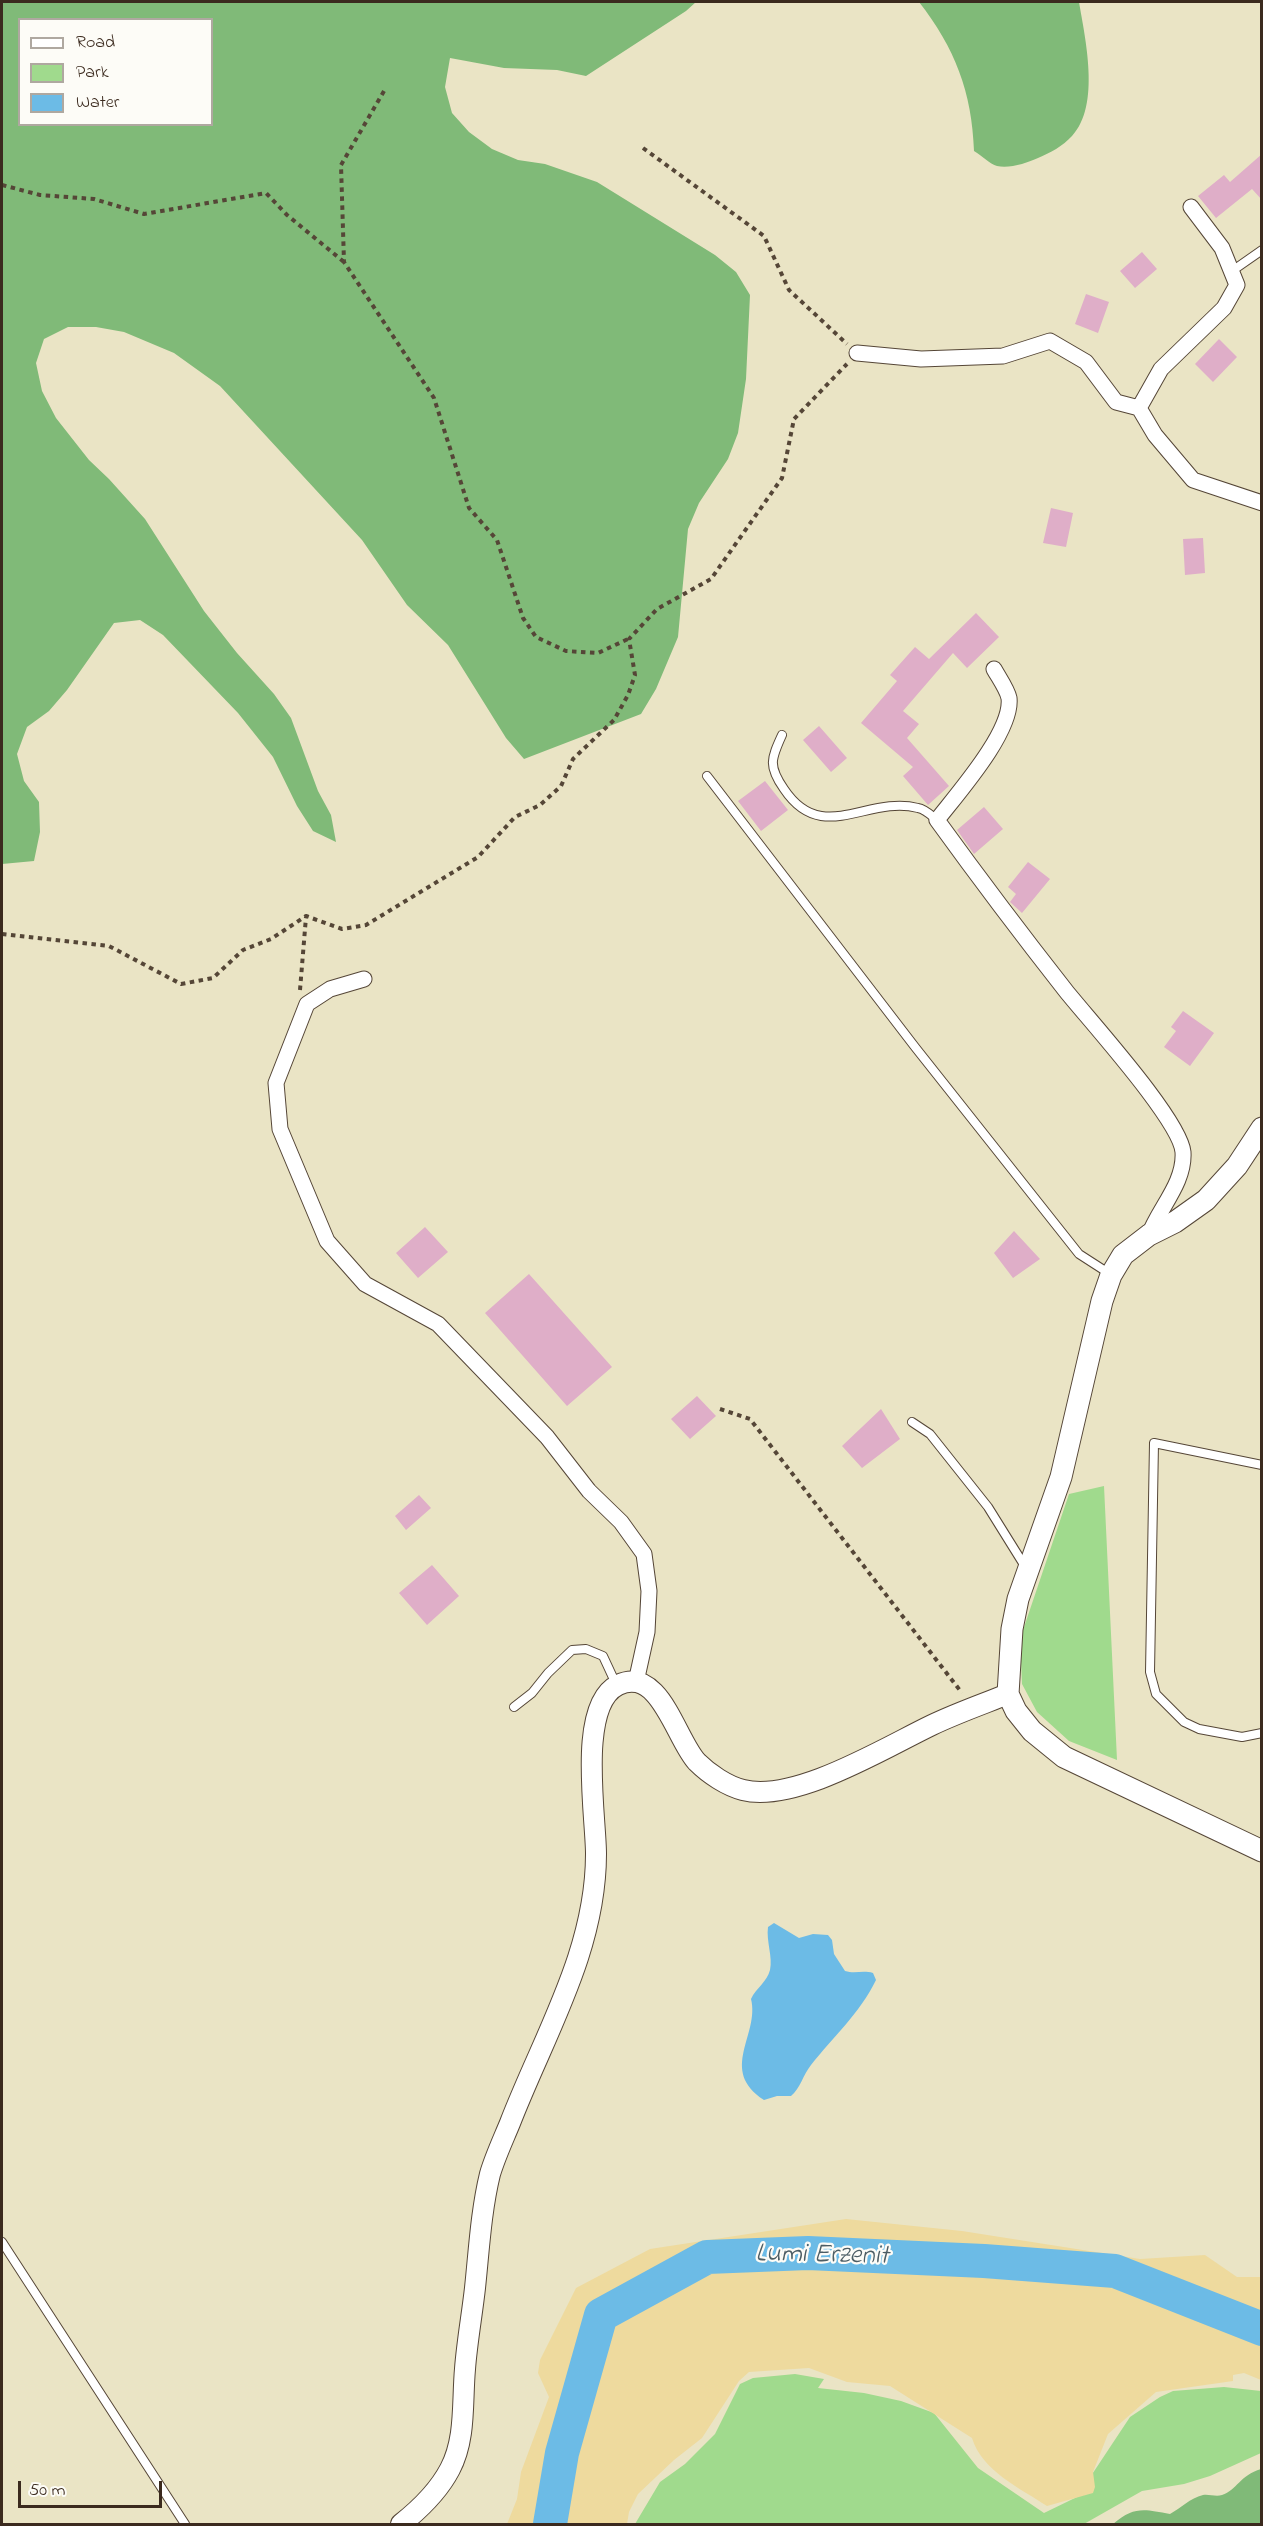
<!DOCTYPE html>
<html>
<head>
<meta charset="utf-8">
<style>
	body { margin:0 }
	#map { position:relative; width:1263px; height:2526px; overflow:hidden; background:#eae4c5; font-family:"Indie Flower",sans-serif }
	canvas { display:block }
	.frame { position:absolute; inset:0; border:3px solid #3b2a1e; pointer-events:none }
	.legend { position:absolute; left:18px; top:18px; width:195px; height:108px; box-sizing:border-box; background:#fdfcf7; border:2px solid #afa8a0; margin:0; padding:8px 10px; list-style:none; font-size:18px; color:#3b2a1e }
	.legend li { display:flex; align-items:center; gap:12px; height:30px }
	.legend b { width:30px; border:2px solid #afa8a0 }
	.scale { position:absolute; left:18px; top:2481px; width:144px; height:27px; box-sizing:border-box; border:3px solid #3b2a1e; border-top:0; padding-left:8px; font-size:18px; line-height:21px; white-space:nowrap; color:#3b2a1e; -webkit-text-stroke:4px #fdfcf7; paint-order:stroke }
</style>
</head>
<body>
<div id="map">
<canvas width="1263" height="2526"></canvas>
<div class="frame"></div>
<ul class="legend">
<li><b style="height:8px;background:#fff"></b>Road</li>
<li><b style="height:16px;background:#a0da8d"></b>Park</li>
<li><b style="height:16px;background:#6cbbe6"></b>Water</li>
</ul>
<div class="scale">50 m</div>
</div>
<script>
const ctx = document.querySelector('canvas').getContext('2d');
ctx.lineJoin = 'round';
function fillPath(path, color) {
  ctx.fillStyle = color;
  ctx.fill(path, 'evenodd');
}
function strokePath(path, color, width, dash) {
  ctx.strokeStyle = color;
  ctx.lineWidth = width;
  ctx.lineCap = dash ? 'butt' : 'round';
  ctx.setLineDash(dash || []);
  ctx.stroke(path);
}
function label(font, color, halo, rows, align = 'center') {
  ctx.font = font + ' "Indie Flower",sans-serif';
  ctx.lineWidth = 4.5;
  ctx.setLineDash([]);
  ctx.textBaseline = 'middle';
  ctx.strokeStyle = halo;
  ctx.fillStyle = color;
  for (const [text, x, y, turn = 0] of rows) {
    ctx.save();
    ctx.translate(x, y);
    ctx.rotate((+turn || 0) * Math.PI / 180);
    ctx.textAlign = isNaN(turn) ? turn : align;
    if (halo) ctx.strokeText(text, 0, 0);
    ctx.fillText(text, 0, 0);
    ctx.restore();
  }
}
fillPath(new Path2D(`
	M1104,1486L1117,1760L1069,1741L1037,1712L1022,1684L1020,1639L1069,1494Z
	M795,2374L824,2379L818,2388L864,2393L901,2401L934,2413L978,2468L1044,2513L1077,2497L1130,2417L1160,2397L1173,2391L1224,2387L1261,2391V2453L1210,2476L1184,2484L1142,2491L1084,2524H635L660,2482L685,2464L715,2434L740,2384L753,2378Z`), '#a0da8d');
fillPath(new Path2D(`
	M2,2H696L686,11L586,76L557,70L504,68L450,58L445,87L452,113L469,132L492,149L518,160L545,164L597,182L715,255L736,272L750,295L746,379L738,433L728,459L699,503L688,529L678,637L656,689L641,714L524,759L506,738L448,645L407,605L362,540L220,386L174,353L124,332L96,327H68L44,339L36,363L42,391L56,418L89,460L109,479L145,519L204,611L237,653L274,694L291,718L318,791L331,815L336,842L313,831L297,806L273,757L238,713L163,635L140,620L114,623L67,690L49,711L27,727L17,754L24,781L39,802L40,832L34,861L2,864ZM20,20H212V124H20Z
	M919,2H1079C1085,38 1101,105 1072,136C1063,146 1050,153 1038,158C1027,163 1009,169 997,166C990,164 981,155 974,151C972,92 955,48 919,2Z
	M1261,2469V2524H1113C1134,2506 1144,2509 1170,2514C1181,2508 1190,2498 1203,2495C1209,2494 1216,2497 1222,2495C1237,2490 1240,2475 1261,2469Z`), '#80ba78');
fillPath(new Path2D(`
	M846,2219L962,2231L1140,2259L1205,2255L1237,2277H1261V2380L1244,2373L1233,2375V2381L1156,2392L1108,2434L1093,2472L1095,2487L1093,2493L1047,2506C1020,2488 982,2471 972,2438L890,2386L847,2382L809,2368L749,2372L739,2381L702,2438L674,2460L638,2494L629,2512L627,2524H507L517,2499L521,2472L549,2397L538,2373L540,2360L576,2288L650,2249Z`), '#eeda9e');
fillPath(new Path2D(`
	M774,1923L799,1938L813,1934L828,1935L832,1940L834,1954L845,1971C855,1974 863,1970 873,1973L876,1980C860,2013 833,2037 811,2065C803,2075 800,2089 791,2096H777L764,2100C718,2070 760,2035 751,1999C756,1988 767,1982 770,1970C773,1957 766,1941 768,1927Z`), '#6cbbe6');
strokePath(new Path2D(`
	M550,2524L562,2453L601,2315L707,2257L808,2253L984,2261L1115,2271L1262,2329`), '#6cbbe6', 34);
fillPath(new Path2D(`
	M1262,154V200L1252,189L1216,218L1198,196L1224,175L1230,182Z
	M1142,252L1157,269L1135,288L1120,271Z
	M1086,294L1109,302L1098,333L1075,324Z
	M1219,339L1237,357L1213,382L1195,364Z
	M1051,508L1073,513L1066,547L1043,543Z
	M1203,538L1205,573L1185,575L1183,539Z
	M976,613L999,637L967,668L953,653L903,711L919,724L907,738L949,786L928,805L903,776L913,767L861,723L897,681L890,675L915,647L929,659Z
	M819,726L847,758L831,772L803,740Z
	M765,781L788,810L761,831L738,801Z
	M984,807L1003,829L974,854L957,830Z
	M1028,862L1050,879L1022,913L1010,902L1016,894L1008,887Z
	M1183,1011L1214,1033L1190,1066L1164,1047L1176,1031L1171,1027Z
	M425,1227L448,1252L418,1278L396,1253Z
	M1014,1231L1040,1259L1013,1278L994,1253Z
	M529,1274L612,1367L567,1406L485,1313Z
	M697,1396L716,1416L690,1439L671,1419Z
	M881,1409L900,1439L862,1468L842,1446Z
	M419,1495L431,1508L406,1530L395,1516Z
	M432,1565L459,1596L427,1625L399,1593Z`), '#dfaec8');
const service = new Path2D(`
	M1232,271L1262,250
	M782,735C771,759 768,766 784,789C822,846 867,795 918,808C925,809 932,816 937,820
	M707,776L915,1047L1079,1254L1110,1274
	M912,1422L930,1434L988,1507L1026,1568
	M1262,1465L1154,1443L1150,1672L1156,1694L1184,1722L1199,1729L1242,1737L1262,1733
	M514,1707L532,1693L548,1673L572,1650L586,1649L603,1656L616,1684
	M2,2242L185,2524`);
const minor = new Path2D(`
	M1191,207L1222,248L1237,285L1224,308L1161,369L1139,408L1155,435L1193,480L1262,503
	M857,353L921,359L1003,356L1050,341L1086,362L1116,402L1139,408
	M994,669C999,678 1007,689 1009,698C1013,731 958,793 937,820C979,878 1022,935 1066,991C1090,1021 1180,1120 1183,1152C1185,1183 1159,1208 1149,1235
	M364,979L330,989L307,1004L276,1083L280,1129L327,1241L365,1284L438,1324L547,1437L589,1491L621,1522L644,1554L649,1591L647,1632L636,1682`);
const tertiary = new Path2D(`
	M401,2524C420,2509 438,2492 450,2469C466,2439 462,2402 465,2369C467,2342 472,2315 475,2288C479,2250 481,2211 490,2174C495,2157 503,2140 510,2123C544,2035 596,1951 596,1854C596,1816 577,1705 618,1685C660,1665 676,1740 697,1762C709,1774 727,1786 743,1790C795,1803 884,1748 932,1725C957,1713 983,1704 1008,1694`);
const secondary = new Path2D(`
	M1262,1128L1237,1166L1206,1200L1175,1222L1149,1235L1123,1255L1111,1275L1102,1301L1061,1477L1018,1599L1012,1629L1008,1694L1016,1711L1032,1731L1064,1757L1262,1851`);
strokePath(service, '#554637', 10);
strokePath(minor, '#554637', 17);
strokePath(tertiary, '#554637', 22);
strokePath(secondary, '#554637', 23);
strokePath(new Path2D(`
	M384,91L341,165L344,262L434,398L469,508L497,540L523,618L536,637L566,651L598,653L628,639
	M643,148L764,236L789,290L847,344
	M2,185L40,195L94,199L144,214L266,193L287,215L344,262
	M2,934L109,946L181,984L213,978L243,950L271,939L306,916L342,929L366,925L478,857L515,817L540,805L561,786L573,759L614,720L628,695L635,675L629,639L657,609L711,579L782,478L794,419L847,364
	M300,990L306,917
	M720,1409L750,1419L962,1693`), '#554637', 4, [4.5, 4.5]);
strokePath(service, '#fff', 8);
strokePath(minor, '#fff', 15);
strokePath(tertiary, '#fff', 20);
strokePath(secondary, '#fff', 21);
label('italic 27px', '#4c5d64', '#fdfcf7', [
	["Lumi Erzenit",822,2257,1]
]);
</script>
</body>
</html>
